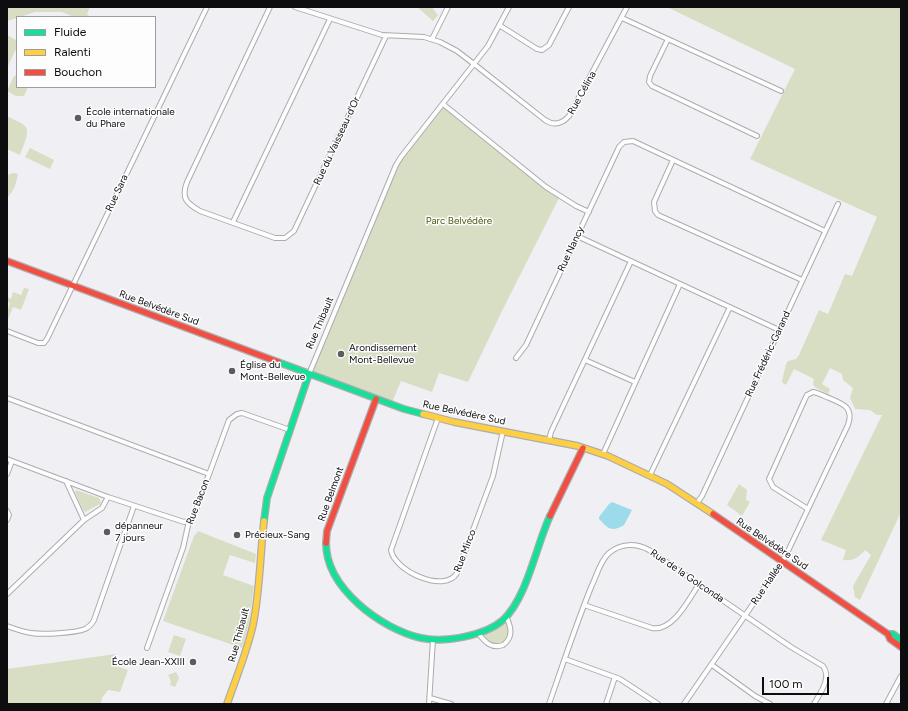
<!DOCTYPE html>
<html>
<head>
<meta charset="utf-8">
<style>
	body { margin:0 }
	#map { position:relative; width:908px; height:711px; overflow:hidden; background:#f0f0f4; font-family:Figtree,sans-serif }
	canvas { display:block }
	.frame { position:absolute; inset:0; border:8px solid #0d0d10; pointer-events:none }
	.legend { position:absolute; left:16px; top:16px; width:140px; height:72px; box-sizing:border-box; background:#fdfdfe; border:1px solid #9d9d9f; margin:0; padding:5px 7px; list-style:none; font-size:12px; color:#0d0d10 }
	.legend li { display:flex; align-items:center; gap:8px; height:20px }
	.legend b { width:20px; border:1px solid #9d9d9f }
	.scale { position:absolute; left:762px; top:677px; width:67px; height:18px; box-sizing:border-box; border:2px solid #0d0d10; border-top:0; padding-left:5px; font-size:12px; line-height:14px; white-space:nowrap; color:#0d0d10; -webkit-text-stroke:3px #fdfdfe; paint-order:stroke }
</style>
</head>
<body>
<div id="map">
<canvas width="908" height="711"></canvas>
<div class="frame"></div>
<ul class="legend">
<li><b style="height:5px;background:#16e098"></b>Fluide</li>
<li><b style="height:5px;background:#ffcf43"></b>Ralenti</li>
<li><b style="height:5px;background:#f24e42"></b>Bouchon</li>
</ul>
<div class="scale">100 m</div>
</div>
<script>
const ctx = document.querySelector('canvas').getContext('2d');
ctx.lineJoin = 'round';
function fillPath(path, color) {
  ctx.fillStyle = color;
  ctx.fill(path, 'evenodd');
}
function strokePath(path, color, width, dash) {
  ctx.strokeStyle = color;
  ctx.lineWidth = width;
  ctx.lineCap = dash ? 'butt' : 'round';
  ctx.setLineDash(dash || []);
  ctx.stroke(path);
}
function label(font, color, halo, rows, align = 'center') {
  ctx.font = font + ' Figtree,sans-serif';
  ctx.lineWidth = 3;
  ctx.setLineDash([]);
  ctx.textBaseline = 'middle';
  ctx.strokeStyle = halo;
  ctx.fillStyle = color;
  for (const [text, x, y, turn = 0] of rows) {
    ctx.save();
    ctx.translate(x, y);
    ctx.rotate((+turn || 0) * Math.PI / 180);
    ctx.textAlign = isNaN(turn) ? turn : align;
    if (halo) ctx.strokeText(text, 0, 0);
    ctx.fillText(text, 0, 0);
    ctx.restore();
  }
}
fillPath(new Path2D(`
	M7,7H90L87,14L90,17H74L62,12H35L7,21Z
	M417,7H432L438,15L433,21Z
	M667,7H901V512L860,600L855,597L853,586L871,555L865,550C858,558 854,561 843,560L846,550L821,540L882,415H877L870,410L855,409L850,398L853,388L843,380L842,374L830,368L822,384L830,389L828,394L815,387L813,384L814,379L794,369L786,385L783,383L782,381L786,364L788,361L796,359L799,355L819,310L828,314L845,274L852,276L877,217L750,159L795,69Z
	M7,35L16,40L17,47L7,68Z
	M17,75V87H28L24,96H16L7,91L14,76Z
	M443,104L560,196L503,309L468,382L439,373L432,392L401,381L391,405L309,374L394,169Z
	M7,116C12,119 21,122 25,126C31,133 22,148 20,155L7,149Z
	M30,148L54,160L50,169L25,157Z
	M14,173L18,174C16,184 14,191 7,198V175Z
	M24,288L29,289L21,310L13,307L7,322V309H8L10,303L7,302V297L11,299L13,292L21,295Z
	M739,484L747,490L746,500L750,502L742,516L727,505Z
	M76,490L99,498L101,502L100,504L85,512L83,510L75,492Z
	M198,531L256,554L255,563L230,555L223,575L254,586L249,624L242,648L163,621L194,536Z
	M506,621C517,638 493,654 483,635L495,629Z
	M174,635L186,639L180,656L168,652Z
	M116,654L114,665L128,670L120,692L108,690L102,698L101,704H7V669Z
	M176,672L179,678L175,687L170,685L171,681L168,675Z`), '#d7dec4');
fillPath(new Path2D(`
	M612,502L632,510L624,525C611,533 608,528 599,519V517L609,504Z`), '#9bdbea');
const street = new Path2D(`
	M270,7L187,182C181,198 186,203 200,211L275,238H285L294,231L386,36
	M295,7L382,35L424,37L440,42L457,51L474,64L545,120C554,126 562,124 569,116L627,7
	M622,18L781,91
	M499,25L537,49L542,50L549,45L569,7
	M432,39L448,7
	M668,39L650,76L649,82L652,86L757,136
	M443,104L546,187L576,206L589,212
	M673,160L654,202L655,211L658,215L802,280
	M233,222L330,19
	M577,236L779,330
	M7,331L38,343H44L47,339L207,7
	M516,358L526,345L619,147L624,142L633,141L825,231
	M585,360L635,382
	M309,374L396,165L401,157L488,46L509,7
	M7,398L209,474
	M438,418L391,550C394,571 445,594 457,573L493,476L503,431
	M549,440L551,432L631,261
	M603,454L680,284
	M7,459L108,497L184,522L189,521
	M7,474L12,461
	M650,475L730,307
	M66,481L84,520
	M697,503L702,496L838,204
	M7,511L9,515L7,520
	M7,594L84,520L102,508L108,497
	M584,605L652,628C673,632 689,599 699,584
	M7,626C15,629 23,632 31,633C43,635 75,633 85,629C89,627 92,624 94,620L134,506
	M478,633C485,642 491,649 503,645C514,637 511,627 506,616
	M147,648L183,548L189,521L194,515L229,420L237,414L242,413L290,430
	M565,659L620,679L658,704
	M712,665L755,696L770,704
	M430,698L451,704
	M429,704L433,639
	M549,704C563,664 576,624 592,585C597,575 600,561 609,553C621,543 636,543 649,550L791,647L823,666C832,678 820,693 814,704
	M606,704L615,677
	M684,704L782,562L788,551L848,425C854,407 843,404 829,398C824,396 819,393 813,392L807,395L805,399L769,479L773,487L808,509
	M886,704L901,676`);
const fast = new Path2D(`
	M278,362L404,409L423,414
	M264,521L267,498L309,374
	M326,543C326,588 381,629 421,638C444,643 485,636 503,620C527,598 536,546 550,516
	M888,634H893L901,640`);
const slow = new Path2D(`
	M423,414L454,422L578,446L608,456L667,484L713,514
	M227,704C236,678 247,652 253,625C260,591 260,555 264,521`);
const jam = new Path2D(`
	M7,261L278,362
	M713,514L888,634L890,639L901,647
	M550,516L583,448
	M326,543L327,531L376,399`);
strokePath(street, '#acacaf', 6);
strokePath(fast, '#acacaf', 8);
strokePath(slow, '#acacaf', 8);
strokePath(jam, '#acacaf', 8);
strokePath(street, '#fdfdfd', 4);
strokePath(fast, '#16e098', 5.5);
strokePath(slow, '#ffcf43', 5.5);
strokePath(jam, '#f24e42', 5.5);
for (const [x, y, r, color] of [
	[78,118,4,"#5c5c60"],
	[341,354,4,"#5c5c60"],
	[232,371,4,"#5c5c60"],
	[107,532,4,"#5c5c60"],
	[237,535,4,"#5c5c60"],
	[193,662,4,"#5c5c60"]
]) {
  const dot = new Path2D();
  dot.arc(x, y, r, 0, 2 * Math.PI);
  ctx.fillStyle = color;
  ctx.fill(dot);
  strokePath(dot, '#fdfdfe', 1.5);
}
label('10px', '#0d0d10', '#fdfdfe', [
	["Rue Célina",582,93,-61],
	["Rue du Vaisseau-d'Or",337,141,-65],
	["Rue Sara",117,193,-65],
	["Rue Nancy",571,249,-65],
	["Rue Belvédère Sud",159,308,20],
	["Rue Thibault",320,323,-67],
	["Rue Frédéric-Garand",768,354,-65],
	["Rue Belvédère Sud",464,413,12],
	["Rue Belmont",331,494,-70],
	["Rue Bacon",198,502,-69],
	["Rue Belvédère Sud",772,544,34],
	["Rue Mirco",465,551,-69],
	["Rue de la Golconda",687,576,34],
	["Rue Hallée",767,584,-56],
	["Rue Thibault",239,635,-75]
]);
label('10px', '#0d0d10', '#fdfdfe', [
	["École internationale",86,112],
	["du Phare",86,124],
	["Arondissement",349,348],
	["Mont-Bellevue",349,360],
	["Église du",240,365],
	["Mont-Bellevue",240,377],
	["dépanneur",115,526],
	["7 jours",115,538],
	["Précieux-Sang",245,535],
	["École Jean-XXIII",185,662,"right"]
], 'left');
label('10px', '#4f5c0f', '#fdfdfe', [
	["Parc Belvédère",459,221]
]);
</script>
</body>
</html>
